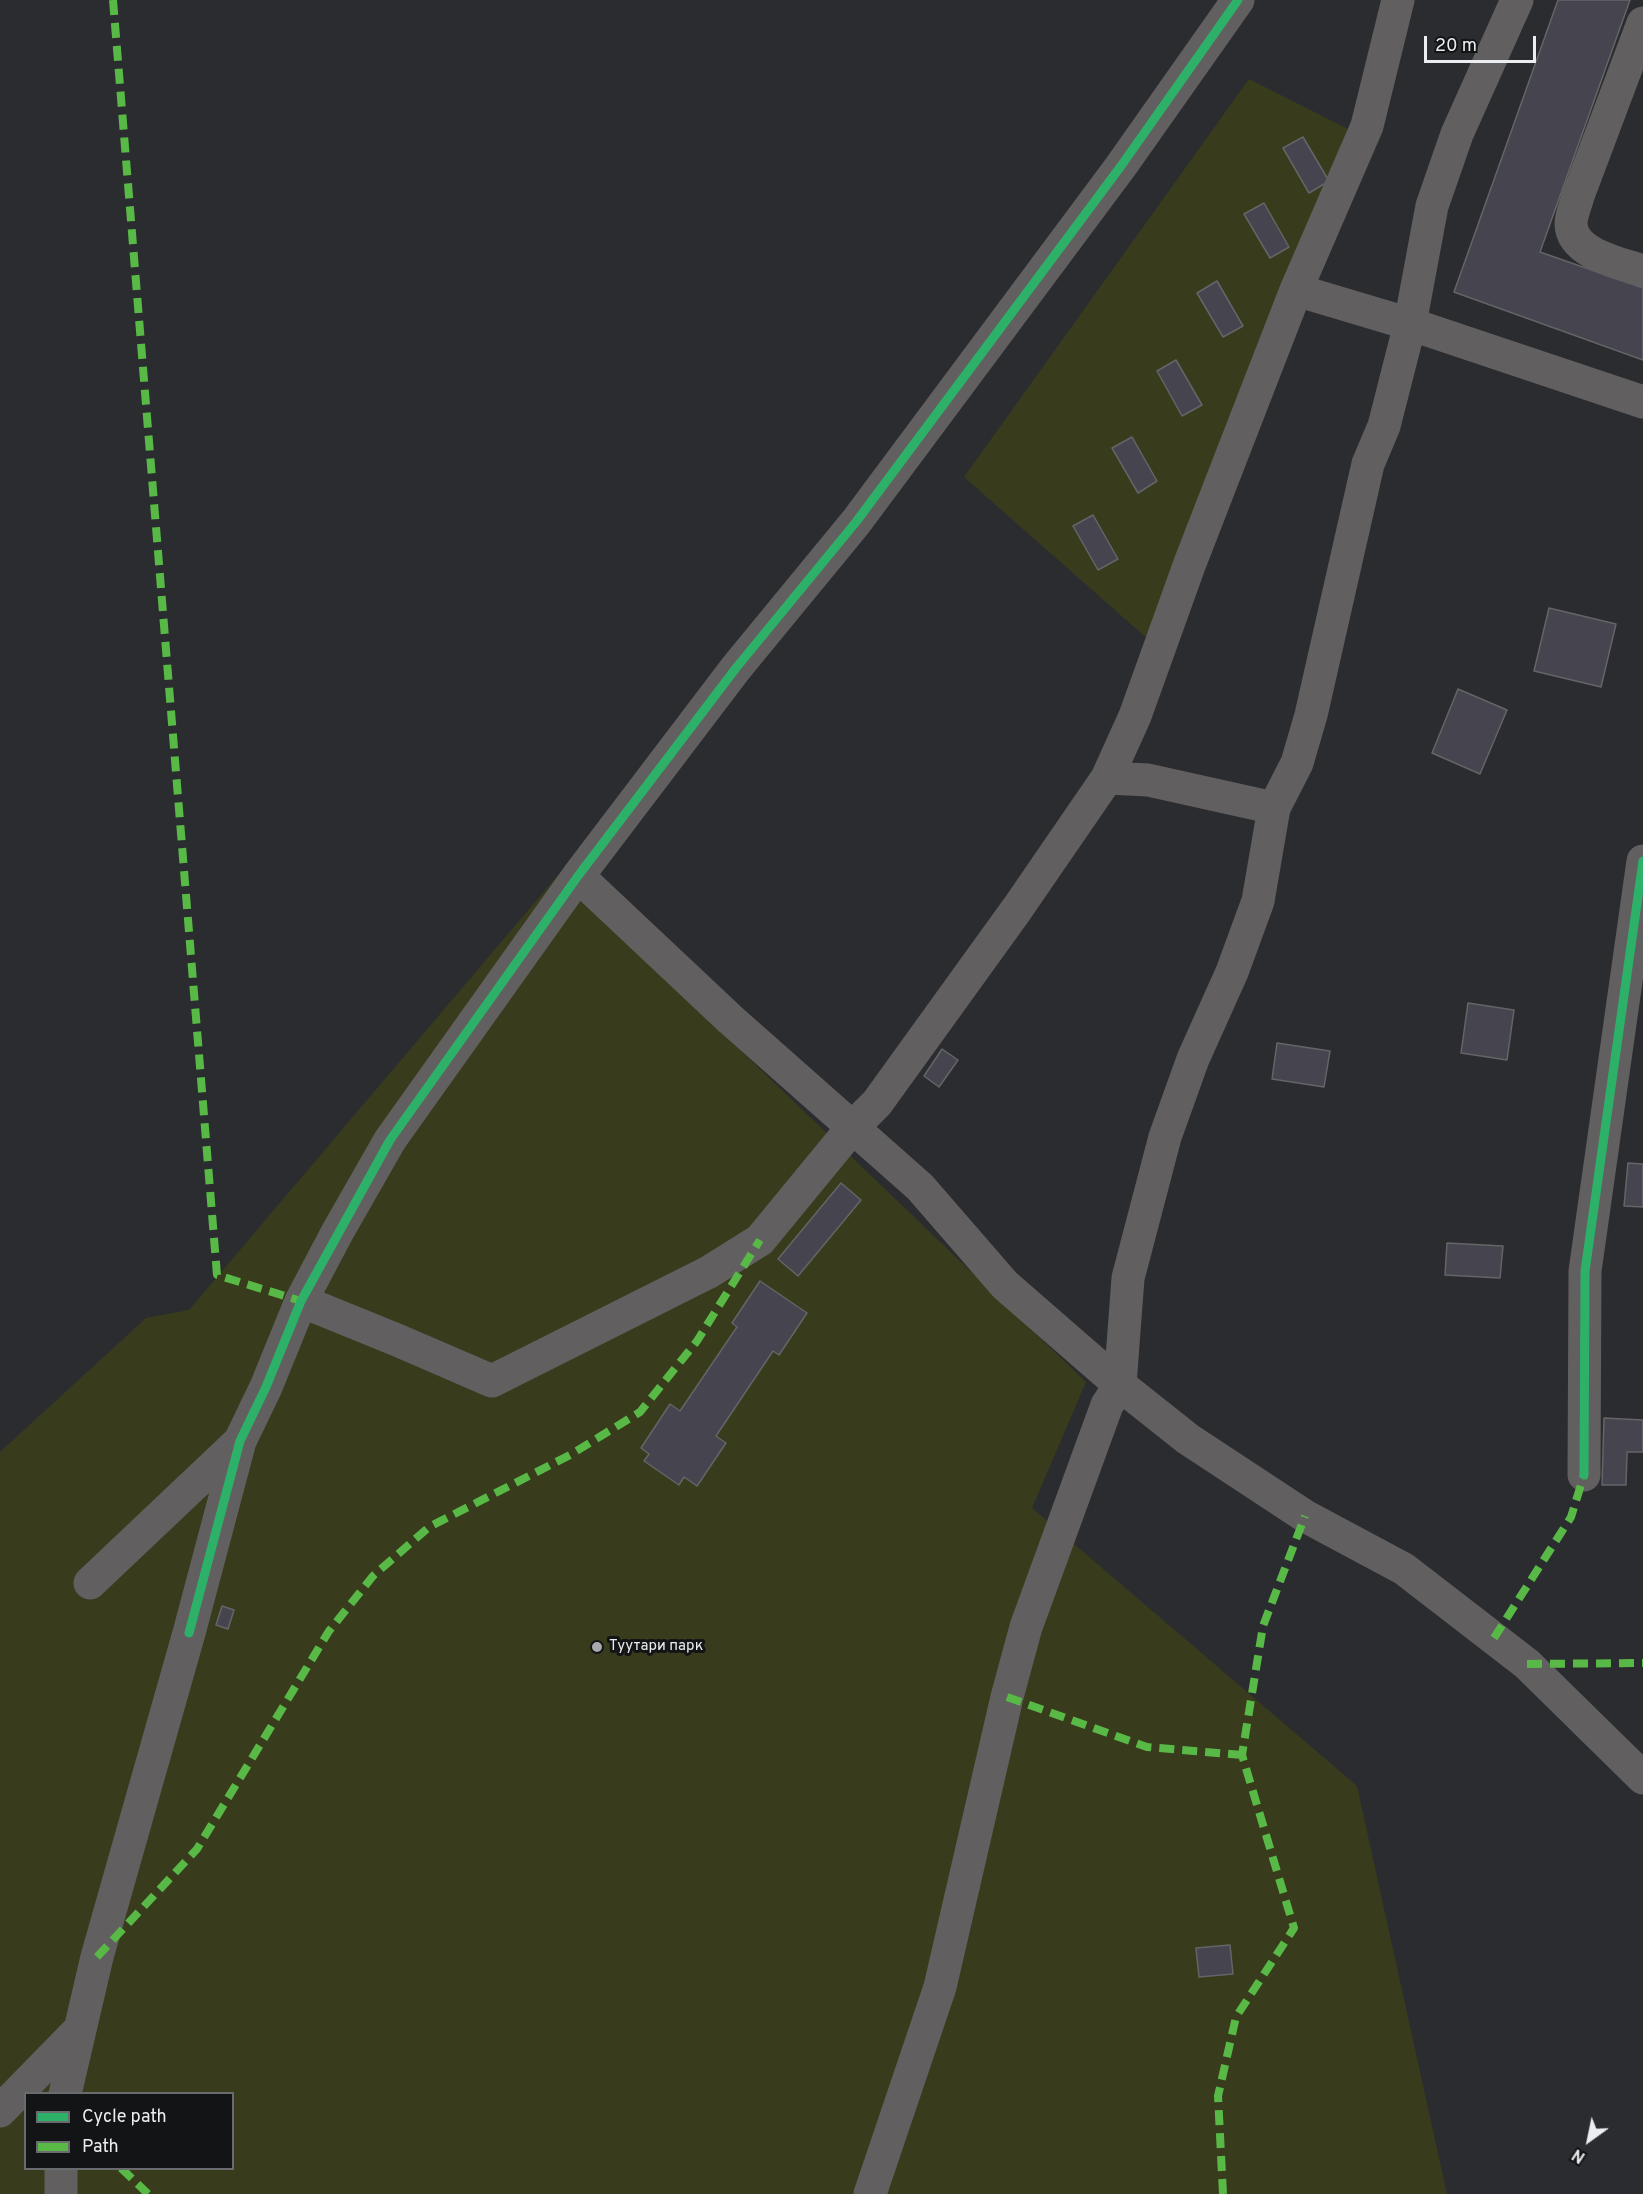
<!DOCTYPE html>
<html>
<head>
<meta charset="utf-8">
<style>
	body { margin:0 }
	#map { position:relative; width:1643px; height:2194px; overflow:hidden; background:#2b2c2f; font-family:Overpass,sans-serif }
	canvas { display:block }
	.legend { position:absolute; left:24px; top:2092px; width:210px; height:78px; box-sizing:border-box; background:#131416; border:2px solid #696b6e; margin:0; padding:8px 10px; list-style:none; font-size:18px; color:#ebedf1 }
	.legend li { display:flex; align-items:center; gap:12px; height:30px }
	.legend b { width:30px; border:2px solid #696b6e }
	.north { position:absolute; left:1559px; top:2110px; width:60px; height:60px; -webkit-text-stroke:4px #131416; paint-order:stroke; rotate:213deg; font-size:16px; font-weight:700; line-height:24px; text-align:center; color:#ebedf1 }
	.north::after { content:''; display:block; margin:auto; width:21px; height:27px; background:#ebedf1; clip-path:polygon(50% 0,100% 100%,50% 72%,0 100%) }
	.scale { position:absolute; left:1424px; top:36px; width:112px; height:27px; box-sizing:border-box; border:3px solid #ebedf1; border-top:0; padding-left:8px; font-size:18px; line-height:21px; white-space:nowrap; color:#ebedf1; -webkit-text-stroke:4px #131416; paint-order:stroke }
</style>
</head>
<body>
<div id="map">
<canvas width="1643" height="2194"></canvas>
<ul class="legend">
<li><b style="height:8px;background:#2db169"></b>Cycle path</li>
<li><b style="height:8px;background:#58b947"></b>Path</li>
</ul>
<div class="north">N</div>
<div class="scale">20 m</div>
</div>
<script>
const ctx = document.querySelector('canvas').getContext('2d');
ctx.lineJoin = 'round';
function fillPath(path, color) {
  ctx.fillStyle = color;
  ctx.fill(path, 'evenodd');
}
function strokePath(path, color, width, dash) {
  ctx.strokeStyle = color;
  ctx.lineWidth = width;
  ctx.lineCap = dash ? 'butt' : 'round';
  ctx.setLineDash(dash || []);
  ctx.stroke(path);
}
function label(font, color, halo, rows, align = 'center') {
  ctx.font = font + ' Overpass,sans-serif';
  ctx.lineWidth = 6;
  ctx.setLineDash([]);
  ctx.textBaseline = 'middle';
  ctx.strokeStyle = halo;
  ctx.fillStyle = color;
  for (const [text, x, y, turn = 0] of rows) {
    ctx.save();
    ctx.translate(x, y);
    ctx.rotate((+turn || 0) * Math.PI / 180);
    ctx.textAlign = isNaN(turn) ? turn : align;
    if (halo) ctx.strokeText(text, 0, 0);
    ctx.fillText(text, 0, 0);
    ctx.restore();
  }
}
fillPath(new Path2D(`
	M1249,79L1352,131L1150,641L964,477Z
	M558,875L1086,1382L1032,1508L1357,1786L1447,2194H0V1452L146,1318L189,1310ZM26,2094H232V2168H26Z`), '#383c1d');
const building = new Path2D(`
	M1558,0H1630L1540,252L1643,288V360L1454,292Z
	M1303,137L1329,181L1309,193L1283,148Z
	M1264,203L1289,247L1270,258L1244,214Z
	M1217,281L1243,326L1223,337L1197,293Z
	M1176,360L1202,405L1182,416L1157,371Z
	M1132,437L1157,481L1138,493L1112,448Z
	M1093,515L1118,559L1098,570L1073,526Z
	M1549,608L1616,624L1601,687L1534,671Z
	M1458,689L1507,710L1480,774L1432,753Z
	M1468,1003L1514,1010L1507,1060L1461,1053Z
	M1277,1043L1330,1051L1324,1087L1272,1079Z
	M942,1049L958,1060L939,1087L924,1076Z
	M1628,1163L1643,1164V1207L1624,1206Z
	M841,1183L861,1200L798,1276L778,1259Z
	M1447,1243L1503,1246L1500,1278L1445,1275Z
	M760,1281L807,1313L779,1355L773,1351L716,1436L726,1443L697,1486L684,1477L679,1485L644,1461L649,1454L641,1448L670,1404L680,1411L737,1327L732,1323Z
	M1604,1418L1643,1420V1452H1627L1626,1485H1602Z
	M222,1606L234,1610L228,1629L216,1625Z
	M1230,1945L1233,1974L1199,1977L1196,1948Z`);
fillPath(building, '#46444e');
strokePath(building, '#646567', 1.5);
strokePath(new Path2D(`
	M1643,23L1578,196C1576,204 1571,215 1571,224C1572,254 1620,263 1643,271
	M1296,290L1410,324L1643,402
	M1107,778L1148,780L1274,808
	M578,876L730,1019L920,1187L1005,1285L1120,1385L1188,1439L1305,1516L1404,1569L1527,1664L1643,1778
	M301,1301L397,1340L492,1381L709,1272L760,1240L852,1128L877,1103L1017,909L1107,778L1135,716L1190,563L1296,290L1367,126L1398,0
	M1584,1475L1585,1271L1643,861
	M90,1583L240,1441
	M65,2094L97,1957L189,1633L240,1441L266,1387L301,1301L338,1231L390,1140L578,876L736,668L856,522L1121,166L1238,0
	M0,2111L80,2029
	M61,2168V2194
	M870,2194L940,1987L1007,1697L1026,1627L1107,1405L1120,1385L1128,1278L1165,1137L1193,1059L1232,972L1258,901L1274,808L1297,763L1311,715L1368,464L1384,426L1410,324L1432,206L1457,134L1517,0`), '#615f5f', 33);
strokePath(new Path2D(`
	M113,0L217,1275L301,1301
	M1494,1638L1571,1517L1584,1475
	M1527,1664L1643,1663
	M1007,1697L1147,1747L1242,1755
	M97,1957L197,1849L329,1631L373,1576L429,1527L570,1455L640,1412L697,1341L760,1240
	M121,2168L148,2194
	M1223,2194L1218,2096L1236,2017L1294,1928L1242,1755L1263,1626L1305,1516`), '#58b947', 8, [15, 8]);
strokePath(new Path2D(`
	M1584,1475L1585,1271L1643,861
	M189,1633L240,1441L266,1387L301,1301L390,1140L578,876L736,668L856,522L1121,166L1238,0`), '#2db169', 9);
for (const [x, y, r, color] of [
	[597,1647,6,"#a8a9ad"]
]) {
  const dot = new Path2D();
  dot.arc(x, y, r, 0, 2 * Math.PI);
  ctx.fillStyle = color;
  ctx.fill(dot);
  strokePath(dot, '#131416', 2);
}
label('15px', '#ebedf1', '#131416', [
	["Туутари парк",609,1647]
], 'left');
</script>
</body>
</html>
